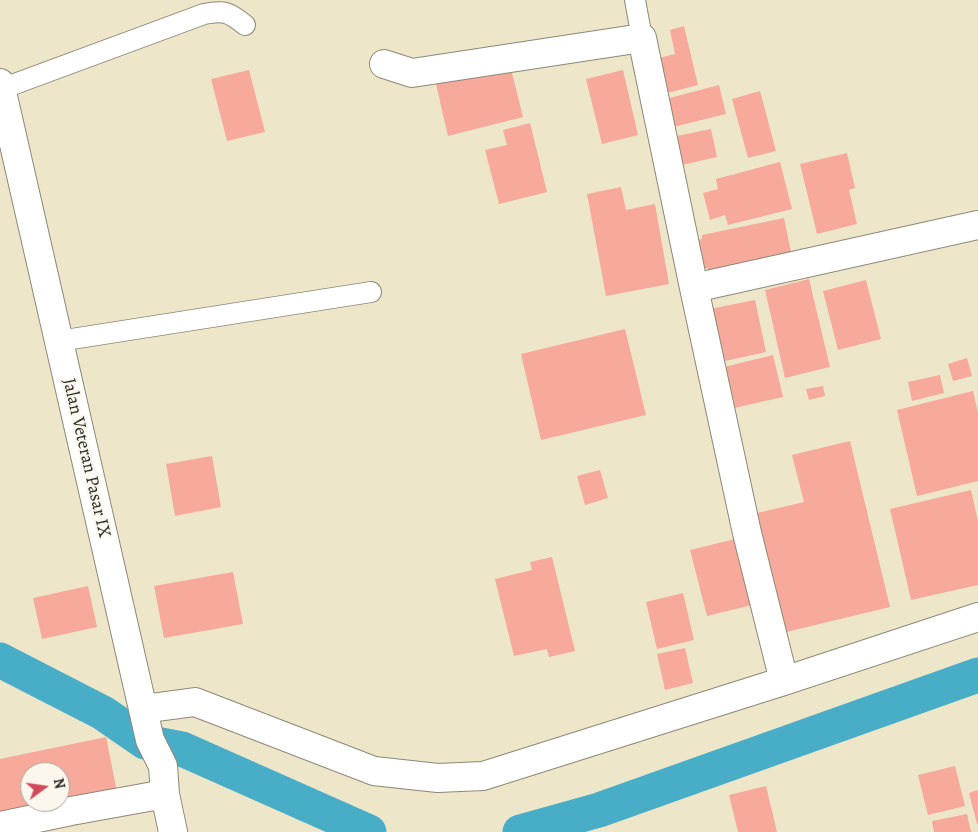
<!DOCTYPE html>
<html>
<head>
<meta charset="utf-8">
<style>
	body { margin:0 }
	#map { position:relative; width:978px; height:832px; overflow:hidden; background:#eee6c9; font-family:Alegreya,serif }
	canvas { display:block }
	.north { position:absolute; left:20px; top:762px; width:50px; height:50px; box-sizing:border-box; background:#fbf7ec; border:1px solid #a8a59f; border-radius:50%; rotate:76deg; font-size:14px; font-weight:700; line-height:20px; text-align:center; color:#2b2b2b }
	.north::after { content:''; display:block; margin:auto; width:18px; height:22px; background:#d1495b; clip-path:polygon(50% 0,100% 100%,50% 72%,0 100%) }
</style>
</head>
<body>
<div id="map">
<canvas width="978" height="832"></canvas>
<div class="north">N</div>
</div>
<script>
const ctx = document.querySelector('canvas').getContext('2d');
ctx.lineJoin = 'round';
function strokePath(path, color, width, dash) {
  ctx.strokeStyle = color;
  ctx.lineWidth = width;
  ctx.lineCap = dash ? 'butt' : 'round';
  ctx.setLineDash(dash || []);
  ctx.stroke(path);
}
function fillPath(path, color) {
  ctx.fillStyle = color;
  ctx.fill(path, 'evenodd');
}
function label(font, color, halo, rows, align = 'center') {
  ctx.font = font + ' Alegreya,serif';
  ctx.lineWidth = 4.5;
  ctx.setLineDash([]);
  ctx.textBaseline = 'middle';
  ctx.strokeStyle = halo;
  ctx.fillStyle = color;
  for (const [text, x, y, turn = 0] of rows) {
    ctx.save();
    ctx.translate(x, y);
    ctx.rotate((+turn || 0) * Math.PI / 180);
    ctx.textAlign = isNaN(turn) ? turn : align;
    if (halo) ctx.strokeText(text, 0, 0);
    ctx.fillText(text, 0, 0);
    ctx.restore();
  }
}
strokePath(new Path2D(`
	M0,660L103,713L145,742L182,749L369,832
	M520,832L599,810L978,675`), '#48adc7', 35);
fillPath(new Path2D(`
	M684,26L698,85L659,95L651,60L675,54L670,30Z
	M509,61L523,117L448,136L435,80Z
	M249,70L265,132L227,141L211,79Z
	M623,70L638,135L602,144L586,79Z
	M719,85L726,114L669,128L662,100Z
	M760,91L776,151L748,158L732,99Z
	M530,123L547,192L499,204L485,150L507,145L503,130Z
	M711,129L717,157L673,167L667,138Z
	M847,153L855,188L849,190L857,224L817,234L800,164Z
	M780,162L792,209L728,225L725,215L710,220L703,193L718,189L716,179Z
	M621,187L626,210L655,204L669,284L606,296L587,194Z
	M784,218L793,262L710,280L708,268L697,270L691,241L702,239V235Z
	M809,279L830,367L785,378L765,290Z
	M866,280L881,339L838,350L823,291Z
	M755,300L766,352L716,363L705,310Z
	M625,329L646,415L541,440L521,354Z
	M773,355L783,397L725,410L716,369Z
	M967,358L972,376L953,381L948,364Z
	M940,375L944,393L912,401L908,382Z
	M823,386L825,396L809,400L806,389Z
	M973,391L978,413V481L917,496L897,410Z
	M850,441L890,607L782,633L753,514L804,502L792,455Z
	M212,456L221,507L175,516L166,464Z
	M600,470L608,498L585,505L577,476Z
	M971,490L978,521V585L911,600L890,509Z
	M735,539L752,605L707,616L690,550Z
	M552,557L575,651L549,657L547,649L514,656L495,579L532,570L530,562Z
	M233,572L243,624L164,638L154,586Z
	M88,586L97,627L42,639L33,598Z
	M683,593L694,640L657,649L646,602Z
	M685,648L693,683L665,690L657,654Z
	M106,737L117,792L0,816V759ZM30,772H60V802H30Z
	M955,766L965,806L928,815L918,775Z
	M766,786L777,832H738L729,795Z
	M978,790V824H977L969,793Z
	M967,814L971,832H934L932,821Z`), '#f7a99b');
const lane = new Path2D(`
	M635,0L642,38
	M1,89L204,14C224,10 229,12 245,25
	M59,341L371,292`);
const street = new Path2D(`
	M384,64L412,73L642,38L694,288L747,533L784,681
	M0,83L150,740L163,766L165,794L173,832
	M694,288L978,225
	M143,709L195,702L374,771L438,778L483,776L784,681L978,617
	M0,826L71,811L165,794`);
strokePath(lane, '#8c887a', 22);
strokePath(street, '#8c887a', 30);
strokePath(lane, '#fff', 20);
strokePath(street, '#fff', 28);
label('18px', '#2b2b2b', '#fbf7ec', [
	["Jalan Veteran Pasar IX",86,458,77]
]);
</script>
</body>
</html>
